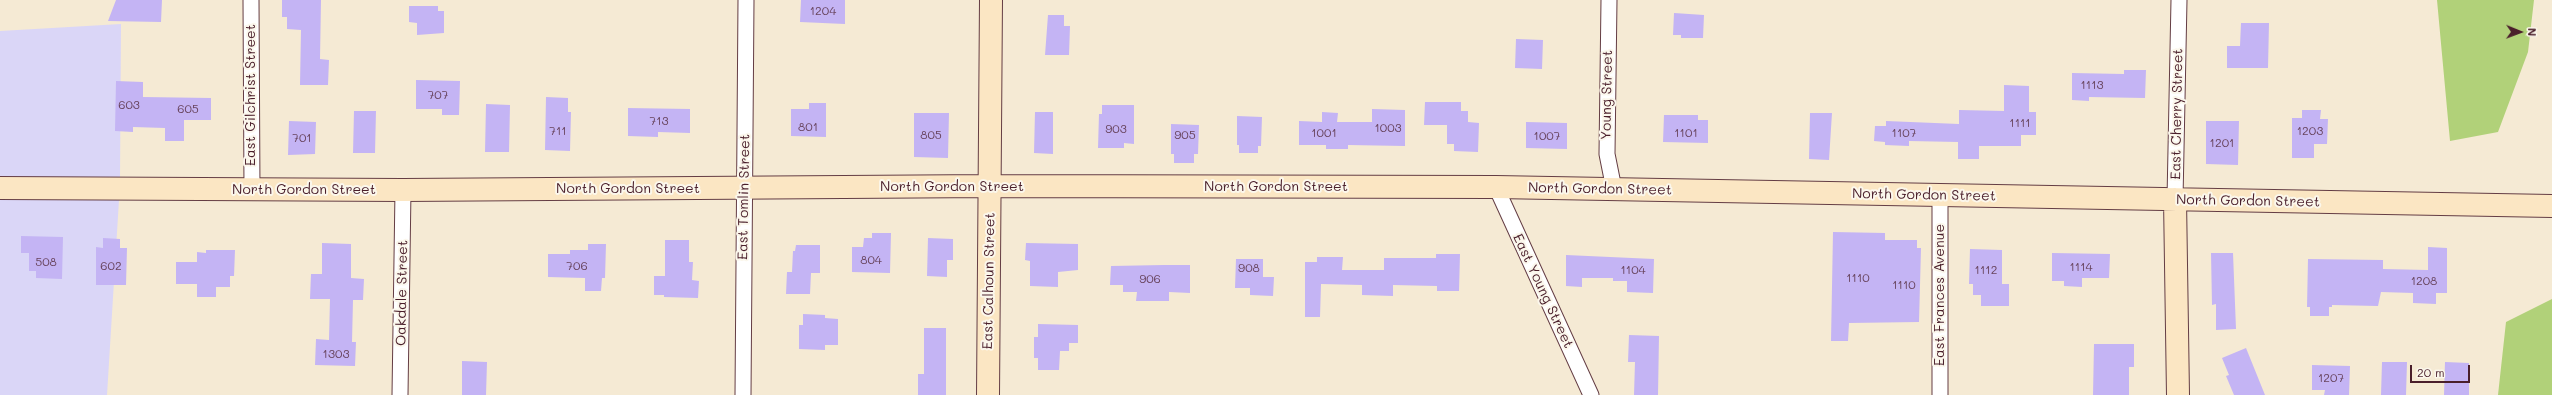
<!DOCTYPE html>
<html>
<head>
<meta charset="utf-8">
<style>
	body { margin:0 }
	#map { position:relative; width:2552px; height:395px; overflow:hidden; background:#f5ead4; font-family:Mali,sans-serif }
	canvas { display:block }
	.north { position:absolute; left:2500px; top:12px; width:40px; height:40px; -webkit-text-stroke:3px #fbf7ec; paint-order:stroke; rotate:91deg; font-size:11px; font-weight:700; line-height:16px; text-align:center; color:#4a1f2b }
	.north::after { content:''; display:block; margin:auto; width:14px; height:18px; background:#4a1f2b; clip-path:polygon(50% 0,100% 100%,50% 72%,0 100%) }
	.scale { position:absolute; left:2410px; top:365px; width:60px; height:18px; box-sizing:border-box; border:2px solid #4a1f2b; border-top:0; padding-left:5px; font-size:12px; line-height:14px; white-space:nowrap; color:#4a1f2b; -webkit-text-stroke:3px #fbf7ec; paint-order:stroke }
</style>
</head>
<body>
<div id="map">
<canvas width="2552" height="395"></canvas>
<div class="north">N</div>
<div class="scale">20 m</div>
</div>
<script>
const ctx = document.querySelector('canvas').getContext('2d');
ctx.lineJoin = 'round';
function fillPath(path, color) {
  ctx.fillStyle = color;
  ctx.fill(path, 'evenodd');
}
function strokePath(path, color, width, dash) {
  ctx.strokeStyle = color;
  ctx.lineWidth = width;
  ctx.lineCap = dash ? 'butt' : 'round';
  ctx.setLineDash(dash || []);
  ctx.stroke(path);
}
function label(font, color, halo, rows, align = 'center') {
  ctx.font = font + ' Mali,sans-serif';
  ctx.lineWidth = 4;
  ctx.setLineDash([]);
  ctx.textBaseline = 'middle';
  ctx.strokeStyle = halo;
  ctx.fillStyle = color;
  for (const [text, x, y, turn = 0] of rows) {
    ctx.save();
    ctx.translate(x, y);
    ctx.rotate((+turn || 0) * Math.PI / 180);
    ctx.textAlign = isNaN(turn) ? turn : align;
    if (halo) ctx.strokeText(text, 0, 0);
    ctx.fillText(text, 0, 0);
    ctx.restore();
  }
}
fillPath(new Path2D(`
	M121,24L120,179L0,178V31Z
	M0,199L119,200L107,395H0Z`), '#dad6f7');
fillPath(new Path2D(`
	M2437,0H2534L2528,52L2498,132L2450,141Z
	M2552,299V395H2498L2506,322Z`), '#b1d179');
fillPath(new Path2D(`
	M116,0H162L161,22L108,21Z
	M282,0H321L320,59L329,60L328,85H300L301,30L287,29V17H282Z
	M801,0H845V24L800,22Z
	M409,6H438V11H444V33L417,35V23L409,22Z
	M1674,13L1704,15L1703,38H1681V35H1673Z
	M1048,15H1064V26H1070L1069,55H1045Z
	M2241,23H2269L2268,68H2227V46H2240Z
	M1516,39L1543,40L1542,69L1515,68Z
	M2124,70H2146L2145,98L2089,97V101L2072,100V73L2124,74Z
	M416,80L460,81L459,115H442V109H416Z
	M116,81L143,82V97L211,98V120H184V141H165V128L133,127V132L115,131Z
	M2004,85L2029,86V112H2036V135H2021V146H1979V159H1958V142L1909,141V146L1885,145V142L1874,141L1875,126H1886V121L1959,124V110L2004,111Z
	M546,97L568,98V112H571L570,151L545,150Z
	M1425,102H1461V111H1468V122L1479,123L1478,152L1454,151V144H1447V125H1424Z
	M809,103H826V137L791,136V109H809Z
	M486,104L510,105L509,152H485Z
	M1102,105H1134V144L1124,143V148H1098L1099,114H1102Z
	M628,108L690,109V133L658,132V137L628,136Z
	M1372,109L1405,110V146L1348,145V149H1326V145H1299V121L1322,122V112L1338,113L1337,122H1372Z
	M2302,110H2321L2320,119H2328L2327,144H2314V158H2292V118H2302Z
	M354,111H376L375,153H353Z
	M1035,112H1053V154L1034,153Z
	M914,113H949L948,158L914,157Z
	M1810,113H1832L1829,160L1809,159Z
	M1664,115H1698V120H1708V143L1663,142Z
	M1237,116L1262,117L1261,146H1258V153H1239V145H1237Z
	M289,121L316,122L315,154L288,155Z
	M2206,121H2239L2238,165L2206,164Z
	M1526,122L1567,123V149L1526,148Z
	M1171,124L1199,125L1198,154H1194V163H1174V154H1171Z
	M1833,232L1885,233V240H1917V248H1921L1919,322L1849,323L1848,341H1831Z
	M872,233H891L890,273L852,272V247H863L864,238H872Z
	M21,236L63,237L62,279L36,278V271H29V253H21Z
	M103,238L120,239V248H127L126,285H96V247L103,248Z
	M928,238L953,239V260H947V277L927,276Z
	M665,240H689V262H693L692,280L699,281L698,298L664,297V295H654V276H665Z
	M322,243L351,244V278L364,279L363,300H353L352,342H356L355,366L315,365L316,339L329,340L330,299H310L311,274H322Z
	M1026,243L1078,244V270L1058,272V287L1030,286V261L1025,260Z
	M588,244H606L605,278H602L601,291H585V278L548,277V254H570V250H588Z
	M796,245H820V273H811L810,294H786L787,272H792L793,251H795Z
	M2428,247L2447,248V293H2436V304L2413,303V293L2381,292L2378,306L2332,305V307H2329V316H2310V307H2307L2308,259L2383,260V269L2428,270Z
	M1970,249L2002,250V284H2009V306H1981V295H1973V284H1969Z
	M206,250H235L234,276H230V287H216V297H197V284H176V262H197V252L206,253Z
	M2052,253L2110,254L2109,278H2082V287L2064,286V281H2052Z
	M2211,253H2233L2236,329L2216,330V304L2212,305Z
	M1436,254H1460L1459,291H1437V286L1393,285V296L1362,295V285L1321,284L1320,317H1305V262H1317V257H1343L1342,270H1384V258H1436Z
	M1566,255L1654,259L1653,293L1627,292V281H1613V278H1582V287L1566,286Z
	M1236,259H1263V277H1274L1273,296L1250,295V288H1235Z
	M1164,265H1190V293L1169,292V301H1136L1137,292H1123V285H1110L1111,266Z
	M803,314L825,315V318L838,319V345H825V350L799,349V325H803Z
	M1038,324L1078,325V343H1069V351H1060L1059,370H1038V358H1034V337H1038Z
	M924,328H946V395H918V374H924Z
	M1629,335L1659,336L1658,395H1634L1635,362H1628Z
	M2094,344H2134V367H2129V395H2093Z
	M2246,348L2265,395H2234L2226,376L2229,375L2222,358Z
	M462,361L487,362L486,395H462Z
	M2382,362H2407L2406,395H2381Z
	M2445,362L2469,363V395H2444Z
	M2312,365L2350,366L2349,395H2324L2325,390H2312Z`), '#c4b4f4');
const street = new Path2D(`
	M251,0L252,190
	M1609,0L1607,154L1614,189
	M1496,187L1591,395
	M1940,196V395
	M2175,199L2179,0
	M400,395L403,190
	M743,395L746,0`);
const secondary = new Path2D(`
	M0,188L403,190L990,186L1496,187L2552,206
	M2175,199L2178,395
	M988,395L991,0`);
strokePath(street, '#643d44', 17);
strokePath(secondary, '#643d44', 24);
strokePath(street, '#fff', 15);
strokePath(secondary, '#fbe6c3', 22);
label('12px', '#68445d', null, [
	["1204",823,11],
	["1113",2092,85],
	["707",438,95],
	["603",129,105],
	["605",188,109],
	["713",659,121],
	["1111",2020,123],
	["801",808,127],
	["1003",1388,128],
	["903",1116,129],
	["711",558,131],
	["1203",2310,131],
	["1001",1324,133],
	["1101",1686,133],
	["1107",1904,133],
	["805",931,135],
	["905",1185,135],
	["1007",1547,136],
	["701",302,138],
	["1201",2222,143],
	["804",871,260],
	["508",46,262],
	["602",111,266],
	["706",577,266],
	["1114",2081,267],
	["908",1249,268],
	["1104",1633,270],
	["1112",1986,270],
	["1110",1858,278],
	["906",1150,279],
	["1208",2424,281],
	["1110",1904,285],
	["1303",336,354],
	["1207",2331,378]
]);
label('14px', '#4a1f2b', '#fbf7ec', [
	["East Gilchrist Street",251,95,-90],
	["Young Street",1607,95,-89],
	["East Cherry Street",2177,114,-89],
	["North Gordon Street",952,187],
	["North Gordon Street",1276,187],
	["North Gordon Street",628,189],
	["North Gordon Street",1600,189,1],
	["North Gordon Street",304,190],
	["North Gordon Street",1924,195,1],
	["East Tomlin Street",744,197,-89],
	["North Gordon Street",2248,201,1],
	["East Calhoun Street",989,281,-89],
	["East Young Street",1543,291,65],
	["Oakdale Street",402,293,-89],
	["East Frances Avenue",1940,295,-90]
]);
</script>
</body>
</html>
